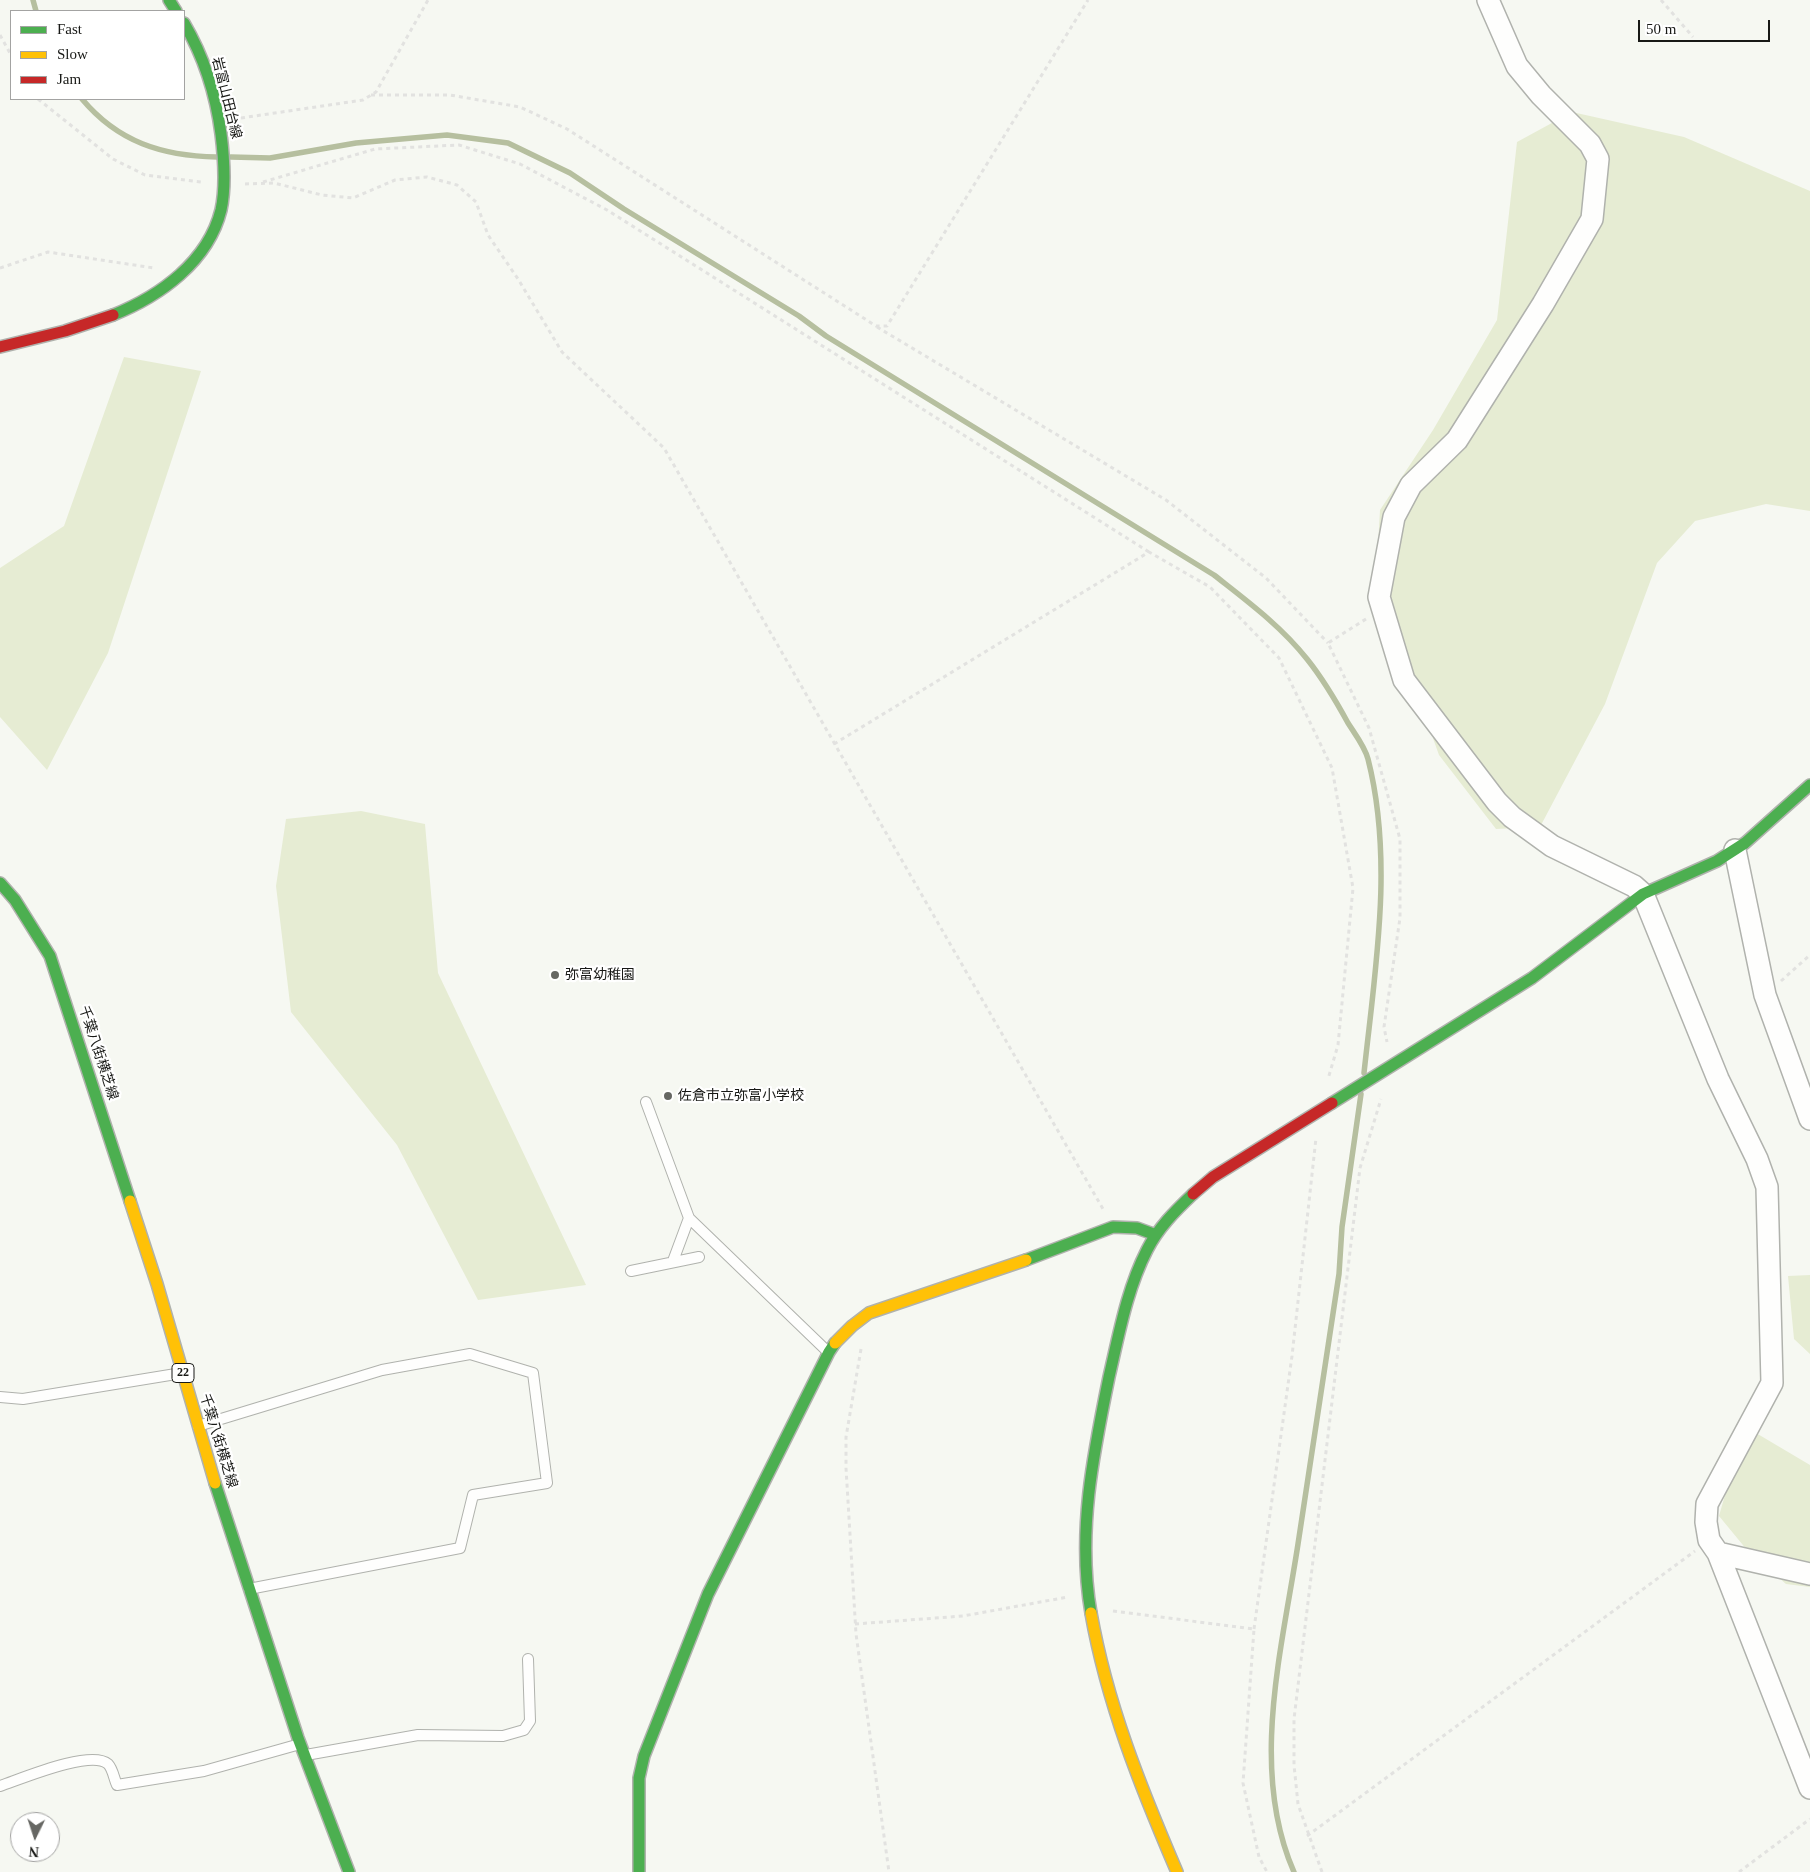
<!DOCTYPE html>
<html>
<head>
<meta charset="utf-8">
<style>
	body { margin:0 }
	#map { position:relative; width:1810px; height:1872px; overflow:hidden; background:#f6f8f2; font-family:"Times New Roman",serif }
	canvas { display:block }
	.legend { position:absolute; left:10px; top:10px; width:175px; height:90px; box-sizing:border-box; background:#fff; border:1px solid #a3a3a2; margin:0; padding:6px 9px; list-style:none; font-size:15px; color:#181916 }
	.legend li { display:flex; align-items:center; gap:10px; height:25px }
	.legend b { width:25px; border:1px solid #a3a3a2 }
	.north { position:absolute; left:10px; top:1812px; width:50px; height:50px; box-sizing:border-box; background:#fff; border:1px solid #a3a3a2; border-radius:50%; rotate:184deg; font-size:14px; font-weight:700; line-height:20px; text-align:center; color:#181916 }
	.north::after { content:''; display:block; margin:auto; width:18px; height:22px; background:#666763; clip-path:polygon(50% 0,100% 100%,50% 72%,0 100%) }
	.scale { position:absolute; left:1638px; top:20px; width:132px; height:22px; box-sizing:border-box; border:2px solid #181916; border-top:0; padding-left:6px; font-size:15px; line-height:18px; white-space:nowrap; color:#181916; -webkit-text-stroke:4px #fff; paint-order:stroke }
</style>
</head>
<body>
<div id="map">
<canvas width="1810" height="1872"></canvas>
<ul class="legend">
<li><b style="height:6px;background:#4caf50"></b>Fast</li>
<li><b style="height:6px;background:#ffc107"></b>Slow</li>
<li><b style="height:6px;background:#c62828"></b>Jam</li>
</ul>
<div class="north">N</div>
<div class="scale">50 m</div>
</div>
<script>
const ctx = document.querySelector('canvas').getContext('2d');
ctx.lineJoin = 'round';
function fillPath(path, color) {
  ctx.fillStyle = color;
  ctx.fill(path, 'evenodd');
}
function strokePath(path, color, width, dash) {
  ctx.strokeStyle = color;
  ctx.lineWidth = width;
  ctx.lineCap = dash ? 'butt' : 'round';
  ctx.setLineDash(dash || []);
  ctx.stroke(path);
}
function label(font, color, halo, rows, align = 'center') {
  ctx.font = font + ' "Times New Roman","Noto Sans JP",serif';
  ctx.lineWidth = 4.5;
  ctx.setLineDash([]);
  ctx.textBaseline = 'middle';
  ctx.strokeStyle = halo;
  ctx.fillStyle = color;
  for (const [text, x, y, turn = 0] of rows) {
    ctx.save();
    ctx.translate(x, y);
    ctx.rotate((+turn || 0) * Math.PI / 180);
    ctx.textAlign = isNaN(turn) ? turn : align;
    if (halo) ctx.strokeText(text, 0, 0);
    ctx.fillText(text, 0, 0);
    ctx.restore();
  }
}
fillPath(new Path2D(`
	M1572,112L1684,137L1810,191V511L1766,504L1695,521L1657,563L1605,704L1540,827L1496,829L1439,755L1394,630L1377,563L1380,510L1433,430L1497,320L1517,142Z
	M124,357L201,371L108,653L47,770L0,717V568L64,526Z
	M361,811L425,824L438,973L586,1285L478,1300L397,1145L291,1012L276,886L286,819Z
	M1810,1275V1354L1794,1339L1788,1276Z
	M1756,1433L1810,1465V1587L1786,1584L1747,1550L1719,1516L1727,1488Z`), '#e6ecd3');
strokePath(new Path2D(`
	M33,0L36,11
	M82,99C118,142 162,156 217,157
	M231,157L270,158L356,143L447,135L508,143L570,173L624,209L799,316L826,336L1214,575C1247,601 1281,626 1307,659C1323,679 1336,701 1348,723C1355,734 1365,747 1368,759C1394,861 1375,970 1364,1073
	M1294,1872C1249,1770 1282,1649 1298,1544C1312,1454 1326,1364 1339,1274L1342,1227L1361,1094`), '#b6bf9f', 5.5);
const lane = new Path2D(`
	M646,1102L689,1218L828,1352
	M673,1261L689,1218
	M631,1271L699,1257
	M0,1397L23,1399L182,1373
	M198,1426L382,1370L470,1354L533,1373L547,1483L473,1495L460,1548L249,1589
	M306,1755L418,1735L503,1736L524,1730L530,1721L528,1659
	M0,1786C21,1779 91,1749 108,1764C113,1769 114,1779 117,1785L204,1771L300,1744`);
const street = new Path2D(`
	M1488,0L1517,66L1541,95L1590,144L1598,159L1592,219L1543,304L1457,440L1411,485L1394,517L1379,597L1404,680L1497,802L1512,817L1552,846L1634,886L1643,894L1718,1079L1757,1159L1767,1187L1772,1383L1707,1504L1706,1522L1709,1540L1718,1553L1810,1788
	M1735,850L1765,995L1810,1119
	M1718,1553L1810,1574`);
const fast = new Path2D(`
	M169,0L176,11
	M113,315C160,296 208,262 221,210C226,187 224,158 221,134C216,95 204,57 184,23
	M0,883L15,900L50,956L130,1201
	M1332,1103L1532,978L1643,894L1717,861L1745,843L1810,785
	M1026,1260L1113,1227L1137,1228L1156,1235
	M215,1483L298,1738L349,1872
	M1091,1613C1077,1533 1093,1455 1109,1377C1119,1334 1127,1289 1147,1250C1158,1228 1175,1211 1193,1194
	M639,1872V1778L644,1756L708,1594L829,1352L835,1343`);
const slow = new Path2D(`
	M130,1201L157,1284L215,1483
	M835,1343L852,1326L869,1313L1026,1260
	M1091,1613C1107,1704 1141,1788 1177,1872`);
const jam = new Path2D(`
	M0,347L65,331L113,315
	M1193,1194L1213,1177L1332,1103`);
strokePath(lane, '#b0b2ad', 12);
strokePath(street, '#b0b2ad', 24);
strokePath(fast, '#b0b2ad', 14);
strokePath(slow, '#b0b2ad', 14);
strokePath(jam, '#b0b2ad', 14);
strokePath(new Path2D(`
	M1661,0L1693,37
	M0,35L11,55
	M371,95H450L520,107L567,129L876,326H887L1088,0
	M38,99L113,159L145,175L201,182
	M241,118L363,100L376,92L428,0
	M263,182L375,149L459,145L520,164L607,210L1149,552
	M245,184L274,183L322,195L353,198L395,180L427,177L457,185L476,202L488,235L518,279L562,352L664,448L1103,1209
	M0,268L48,252L154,268
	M877,327L1166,500L1266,578L1328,643
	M1366,619L1328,643L1369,728L1400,839V918L1384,1027L1387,1042
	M834,744L1149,552L1210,587L1279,658L1332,768L1353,888L1338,1045L1328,1079
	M1781,981L1810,955
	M861,1349L846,1437V1468L856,1634L889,1872
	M1113,1611L1254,1629L1243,1783L1259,1857L1267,1872
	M855,1624L963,1616L1068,1597
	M1254,1629L1292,1356L1316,1138
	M1307,1836L1695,1551
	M1322,1872L1298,1804L1294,1765V1719L1360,1168L1381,1099
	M1739,1872L1810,1819`), '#e2e2e0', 3, [4, 4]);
strokePath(lane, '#fefefd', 10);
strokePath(street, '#fefefd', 21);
strokePath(fast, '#4caf50', 11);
strokePath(slow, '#ffc107', 11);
strokePath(jam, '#c62828', 11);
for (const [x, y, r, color] of [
	[555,975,5,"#666763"],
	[668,1096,5,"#666763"]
]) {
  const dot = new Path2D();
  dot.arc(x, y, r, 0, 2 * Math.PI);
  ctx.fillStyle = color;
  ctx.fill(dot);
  strokePath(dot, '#fff', 2);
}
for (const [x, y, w] of [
	[183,1373,22]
]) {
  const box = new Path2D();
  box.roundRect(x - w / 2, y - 9.5, w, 19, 4);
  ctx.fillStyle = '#fff';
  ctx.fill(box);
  strokePath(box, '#181916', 1);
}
label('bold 12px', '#181916', null, [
	["22",183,1373]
]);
label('14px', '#181916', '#fff', [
	["岩富山田台線",226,98,76],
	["千葉八街横芝線",98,1053,72],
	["千葉八街横芝線",218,1441,73]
]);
label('14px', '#181916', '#fff', [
	["弥富幼稚園",565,975],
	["佐倉市立弥富小学校",678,1096]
], 'left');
</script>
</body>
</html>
